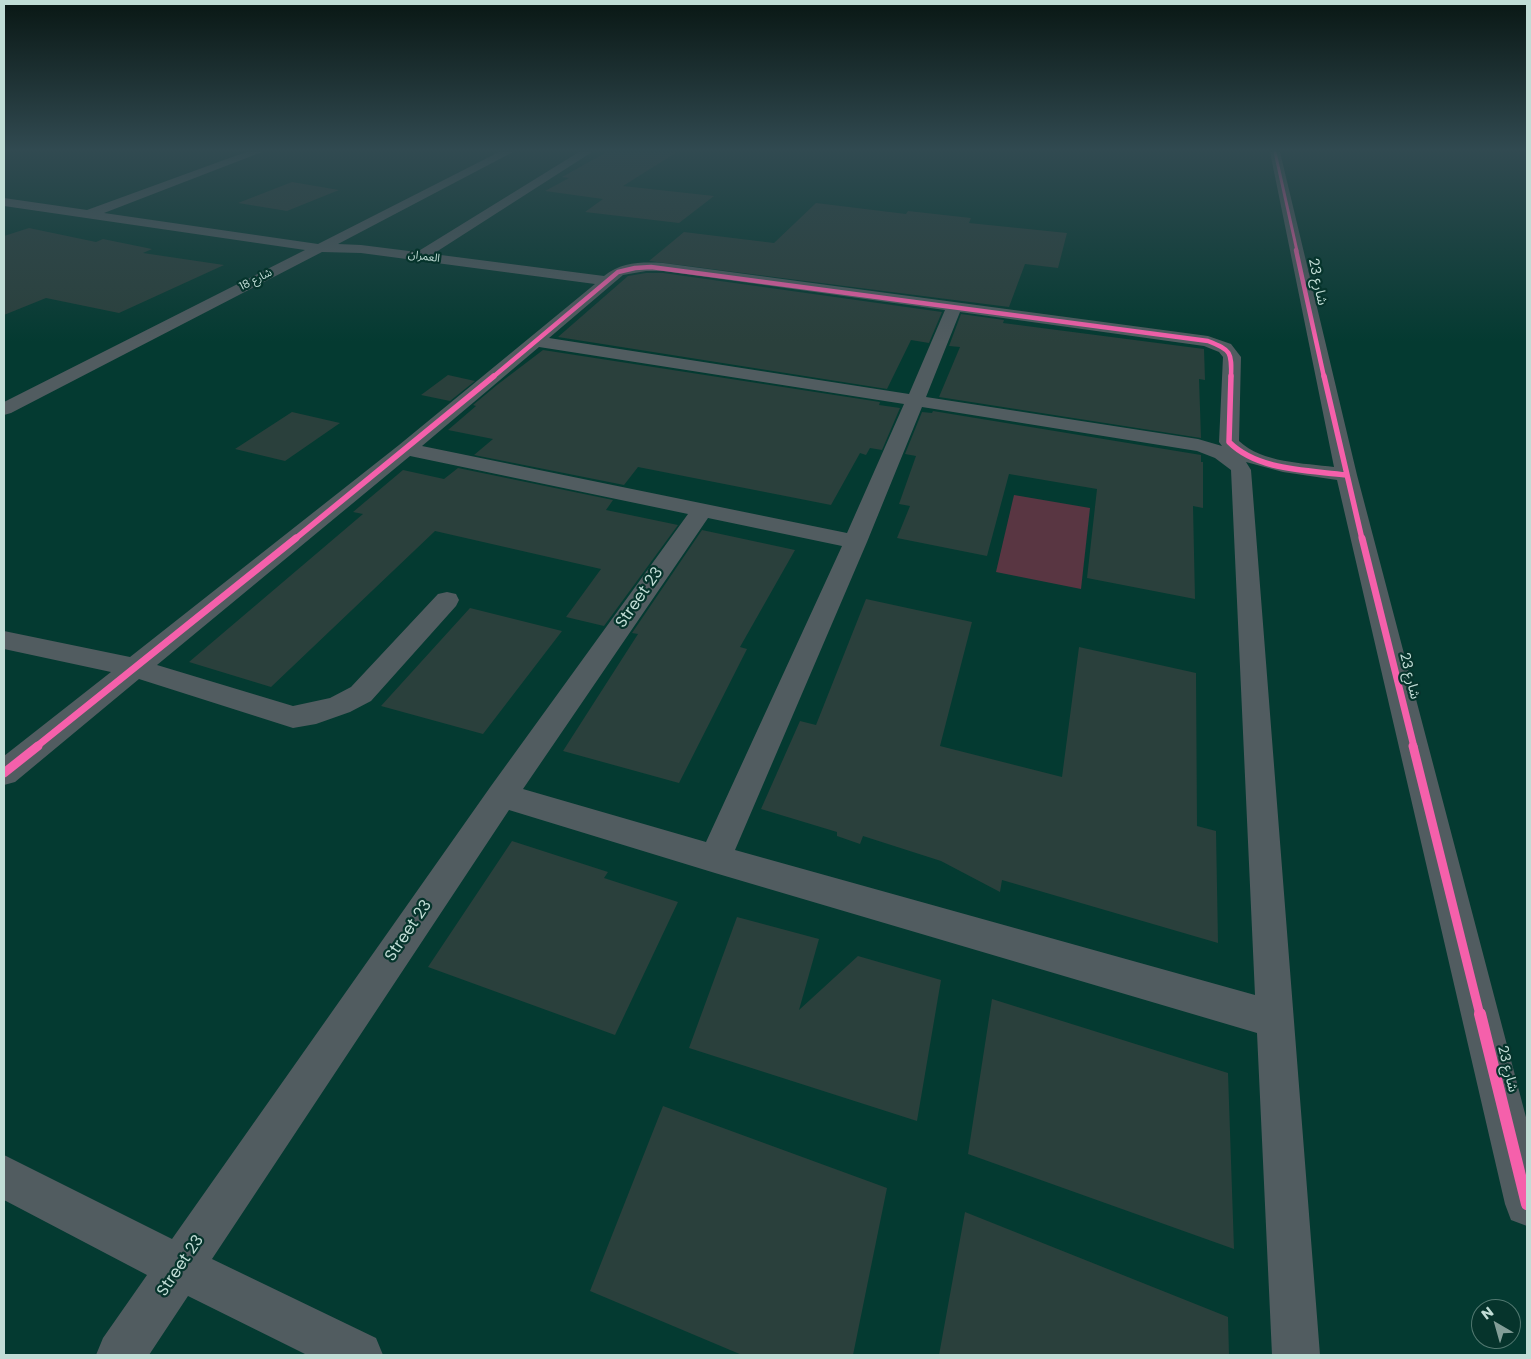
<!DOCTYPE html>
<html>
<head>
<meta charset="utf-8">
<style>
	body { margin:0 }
	#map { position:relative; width:1531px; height:1359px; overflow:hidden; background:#102a25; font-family:Poppins,sans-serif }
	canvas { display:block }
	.frame { position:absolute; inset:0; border:5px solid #c1ddd6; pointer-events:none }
	.north { position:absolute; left:1471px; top:1299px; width:50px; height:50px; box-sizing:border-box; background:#06342c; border:1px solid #517870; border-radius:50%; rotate:322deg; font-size:14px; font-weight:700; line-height:20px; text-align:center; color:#c1ddd6 }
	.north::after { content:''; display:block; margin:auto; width:18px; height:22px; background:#839e98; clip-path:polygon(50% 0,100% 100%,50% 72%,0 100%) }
</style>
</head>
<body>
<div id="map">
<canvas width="1531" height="1359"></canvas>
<div class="frame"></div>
<div class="north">N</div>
</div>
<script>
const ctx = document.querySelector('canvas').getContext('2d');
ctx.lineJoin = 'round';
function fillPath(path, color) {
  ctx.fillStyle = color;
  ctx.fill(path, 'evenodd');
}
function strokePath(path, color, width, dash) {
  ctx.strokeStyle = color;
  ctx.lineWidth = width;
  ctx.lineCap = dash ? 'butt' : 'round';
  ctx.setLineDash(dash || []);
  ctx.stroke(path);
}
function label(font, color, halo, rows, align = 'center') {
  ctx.font = font + ' Poppins,"Noto Sans Arabic",sans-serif';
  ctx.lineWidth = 4.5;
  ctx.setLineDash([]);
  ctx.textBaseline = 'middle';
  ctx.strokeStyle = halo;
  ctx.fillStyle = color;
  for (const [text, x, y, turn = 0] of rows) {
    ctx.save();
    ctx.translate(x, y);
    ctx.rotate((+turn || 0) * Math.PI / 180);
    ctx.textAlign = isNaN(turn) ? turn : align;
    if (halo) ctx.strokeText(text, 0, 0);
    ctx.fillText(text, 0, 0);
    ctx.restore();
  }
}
fillPath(new Path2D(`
	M4,152H1527V1355H4ZM1481,1309H1511V1339H1481Z`), '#043a31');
fillPath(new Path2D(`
	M1014,495L1090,508L1081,589L996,572Z`), '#593642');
fillPath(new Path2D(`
	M607,152H677L623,186L714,196L679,223L585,212L603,199L545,191L569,178L562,177Z
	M292,182L339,190L287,211L238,203Z
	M816,203L906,214L908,211L971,218L969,223L1067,233L1058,268L1025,264L1009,307L649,261L684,232L774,243Z
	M29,228L96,242L103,239L152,249L143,253L224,265L119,313L46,298L4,315V236Z
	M646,273H663L942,312L929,343L911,340L887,389L558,337L628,276Z
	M961,314L1004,320L1003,323L1204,349L1205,380L1199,379L1201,438L939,397L960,347L949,346Z
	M543,350L880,402L879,405L900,408L882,450L870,448L866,455L860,453L831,505L638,467L624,485L474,455L493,439L448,430L476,406L473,405L497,385Z
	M448,375L475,381L450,401L421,395Z
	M933,411L1201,455V462H1203V508L1193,506L1195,599L1087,578L1097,489L1009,474L987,556L897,538L910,506L899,504L916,456L905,454L922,412L932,413Z
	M292,412L340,423L285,461L235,449Z
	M458,468L613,500L606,510L678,525L604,626L566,617L601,569L435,531L271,687L189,662L363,514L353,512L403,470L444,479Z
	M702,530L795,550L740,647L747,649L679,783L563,751L638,634L632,633Z
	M866,599L972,622L940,746L1062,777L1079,647L1196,673L1197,826L1216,831L1218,943L1002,880L1000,892L941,861L863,836L860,844L837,836V832L761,809L800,721L816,725Z
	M470,608L562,631L483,734L381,706Z
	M512,841L608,872L604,878L678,902L615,1035L428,967Z
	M737,917L819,939L799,1010L858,956L941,980L917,1121L689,1048Z
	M992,999L1228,1073L1234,1249L968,1154Z
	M663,1106L887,1188L853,1355H742L590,1291Z
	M965,1212L1228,1317L1229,1355H939Z`), '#2a403c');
fillPath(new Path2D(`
	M246,152H262L104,213L318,244L499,152H513L338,244L361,245L417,252L579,152H592L433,254L604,276C621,262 642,262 663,263L1208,336L1231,344L1241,357L1239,441C1262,463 1304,463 1334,467L1270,152H1280L1357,475L1527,1121V1226L1511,1220L1505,1204L1337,480L1283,472L1246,462L1251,470L1320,1355H1272L1257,1033L715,873L509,810L212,1259L376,1338L383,1355H307L188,1296L149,1355H96L103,1338L147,1275L4,1200V1155L172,1239L491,786L688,514L410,456L157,665L293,706L330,698L351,687L438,594L447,592L456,594L459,600L456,606L371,701L350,712L316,724L293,728L139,679L15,782L4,785V756L111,672L4,649V631L130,657L399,445L595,284L361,253L322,252L11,413L4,415V402L305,250L4,206V198L87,210ZM646,271H663L945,310L909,394L549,338L623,275ZM960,312L1204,346L1219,352L1223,357L1219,442L1222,446L1198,439L926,397ZM539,347L904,404L847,533L422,446ZM922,407L1197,451L1215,458L1231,470L1255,995L735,850L867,542ZM708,518L842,546L706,842L523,789Z`), '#515c60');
strokePath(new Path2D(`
	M1275,152L1297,251`), '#f560ab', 3);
strokePath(new Path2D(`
	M1296,250L1324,377
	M493,377L618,272L635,268L651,267L1208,341C1231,350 1232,352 1231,377`), '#f560ab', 4.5);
strokePath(new Path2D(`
	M1231,376L1229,442C1258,471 1308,470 1346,475
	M1324,376L1362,539
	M295,539L494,376`), '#f560ab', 5.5);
strokePath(new Path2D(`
	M1362,538L1414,747
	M36,747L296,538`), '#f560ab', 7);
strokePath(new Path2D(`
	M1413,746L1480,1015
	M4,773L38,746`), '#f560ab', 9);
strokePath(new Path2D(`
	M1480,1014L1527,1204`), '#f560ab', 12);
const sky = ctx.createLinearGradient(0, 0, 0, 342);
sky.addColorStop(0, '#091714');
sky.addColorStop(0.44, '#314a51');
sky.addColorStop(1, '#314a5100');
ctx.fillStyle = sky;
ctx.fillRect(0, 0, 1531, 342);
label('11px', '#c1ddd6', '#06342c', [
	["العمران",424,257,8],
	["شارع 18",256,280,-27]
]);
label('14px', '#c1ddd6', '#06342c', [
	["شارع 23",1317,282,78],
	["شارع 23",1409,676,76],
	["شارع 23",1507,1069,76]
]);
label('16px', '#c1ddd6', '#06342c', [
	["Street 23",640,598,-55],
	["Street 23",409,931,-56],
	["Street 23",181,1266,-56]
]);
</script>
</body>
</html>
